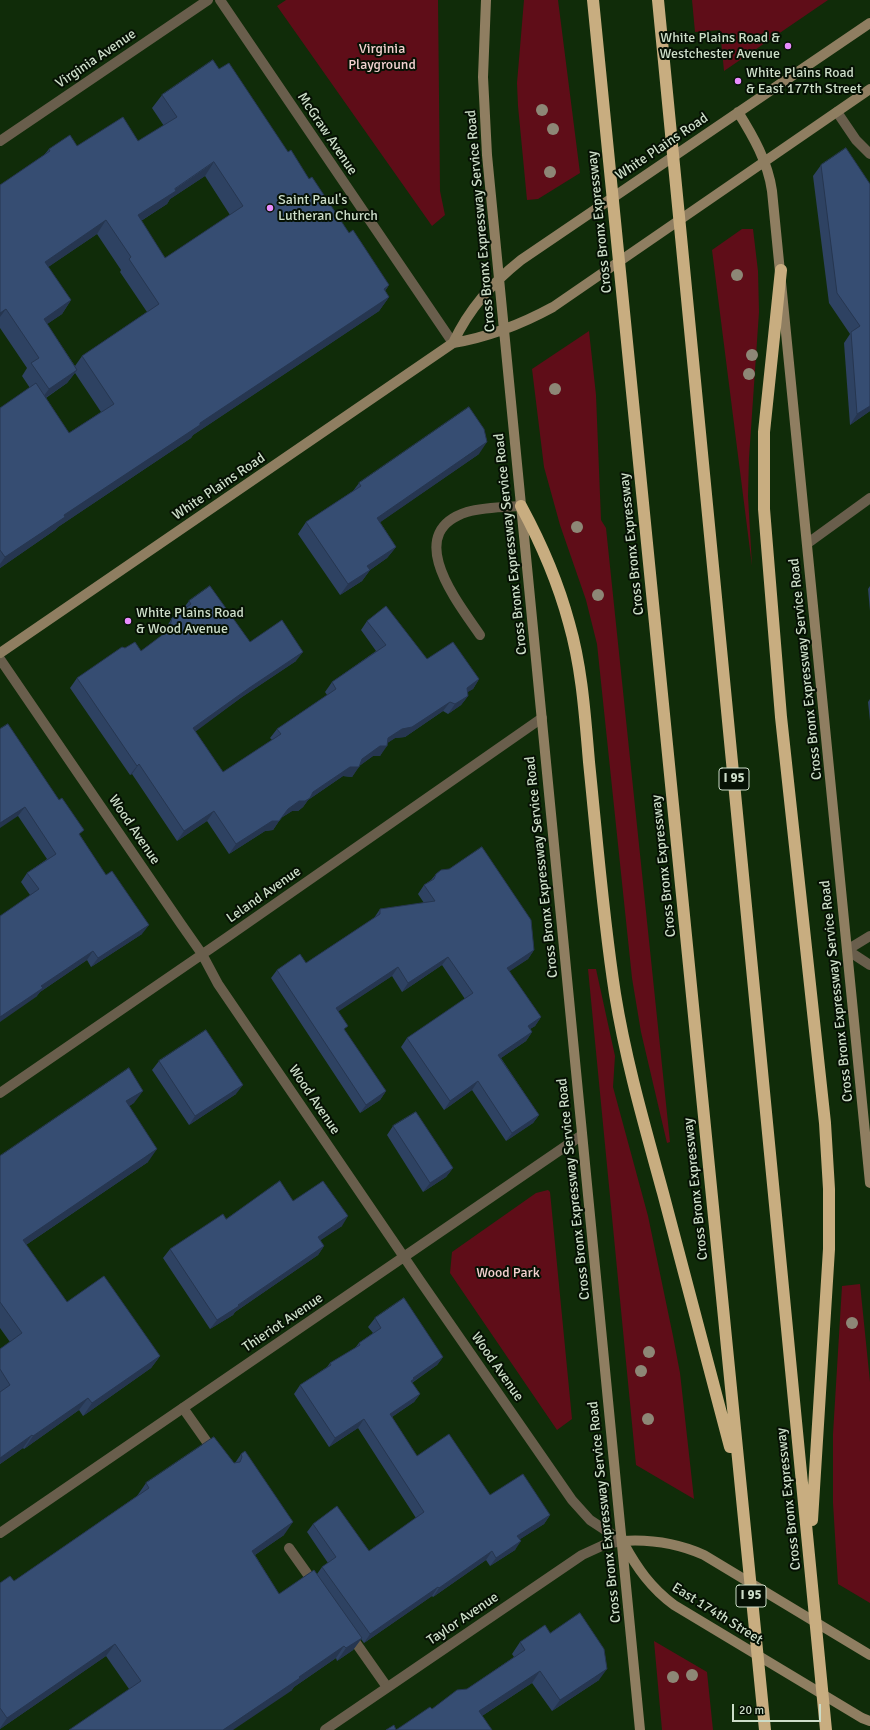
<!DOCTYPE html>
<html>
<head>
<meta charset="utf-8">
<style>
	body { margin:0 }
	#map { position:relative; width:870px; height:1730px; overflow:hidden; background:#102c09; font-family:Signika,sans-serif }
	canvas { display:block }
	.scale { position:absolute; left:732px; top:1704px; width:89px; height:18px; box-sizing:border-box; border:2px solid #ccddc8; border-top:0; padding-left:5px; font-size:12px; line-height:14px; white-space:nowrap; color:#ccddc8; -webkit-text-stroke:3px #061104; paint-order:stroke }
</style>
</head>
<body>
<div id="map">
<canvas width="870" height="1730"></canvas>
<div class="scale">20 m</div>
</div>
<script>
const ctx = document.querySelector('canvas').getContext('2d');
ctx.lineJoin = 'round';
function fillPath(path, color) {
  ctx.fillStyle = color;
  ctx.fill(path, 'evenodd');
}
function strokePath(path, color, width, dash) {
  ctx.strokeStyle = color;
  ctx.lineWidth = width;
  ctx.lineCap = dash ? 'butt' : 'round';
  ctx.setLineDash(dash || []);
  ctx.stroke(path);
}
function label(font, color, halo, rows, align = 'center') {
  ctx.font = font + ' Signika,sans-serif';
  ctx.lineWidth = 4;
  ctx.setLineDash([]);
  ctx.textBaseline = 'middle';
  ctx.strokeStyle = halo;
  ctx.fillStyle = color;
  for (const [text, x, y, turn = 0] of rows) {
    ctx.save();
    ctx.translate(x, y);
    ctx.rotate((+turn || 0) * Math.PI / 180);
    ctx.textAlign = isNaN(turn) ? turn : align;
    if (halo) ctx.strokeText(text, 0, 0);
    ctx.fillText(text, 0, 0);
    ctx.restore();
  }
}
fillPath(new Path2D(`
	M286,0H438L440,191L445,215L432,226L277,6Z
	M524,0H558L580,173L538,199L527,200L518,106L517,83Z
	M692,0H828L724,71L720,30L695,32Z
	M742,229H753L758,271L759,312L749,458L748,496L752,566L712,250Z
	M589,331L596,395L601,520L606,528L670,1142L667,1143L641,1032L632,978L597,644L586,600L560,525L544,467L532,369Z
	M588,969H596L615,1056L613,1087L648,1216L673,1336L680,1373L694,1499L636,1465Z
	M548,1190L550,1192L572,1419L557,1430L450,1273L452,1252L536,1193Z
	M860,1284L870,1382V1603L838,1584L833,1503V1434L842,1286Z
	M654,1641L707,1672L713,1730H662Z`), '#5f0d18');
strokePath(new Path2D(`
	M837,112L856,140L870,154
	M480,635C459,604 401,533 467,512C484,507 503,507 521,506
	M183,1408L214,1452
	M289,1548L316,1586
	M349,1633L387,1687`), '#695e4c', 10);
strokePath(new Path2D(`
	M220,0L453,343
	M0,141L208,0
	M808,543L870,498
	M0,659L181,924L202,954L218,984L421,1282L572,1500L590,1520L622,1541
	M870,936L847,950L870,965
	M0,1093L226,938L542,718
	M0,1533L582,1135
	M325,1730L582,1555L606,1544L622,1541`), '#695e4c', 10);
strokePath(new Path2D(`
	M486,0L483,77L487,155L640,1730
	M738,112C753,136 768,162 772,191L870,1183
	M453,343C469,309 491,284 521,260L870,23
	M0,653L453,343C489,337 520,325 553,307L870,89
	M622,1541C651,1539 677,1543 704,1555L870,1655
	M624,1544C637,1568 651,1588 674,1605L862,1718L870,1721`), '#8f7e61', 10);
strokePath(new Path2D(`
	M593,0L765,1730
	M658,0L826,1730
	M781,270L764,432V509L781,717L825,1123L829,1189V1249L812,1520
	M521,506C541,543 558,582 569,623C582,668 585,716 589,762C597,840 603,917 615,994C626,1062 645,1127 663,1193C685,1278 708,1362 730,1447`), '#c8ad80', 12);
ctx.fillStyle = '#8d8776';
for (const [x, y] of [
	[542,110],
	[553,129],
	[550,172],
	[737,275],
	[752,355],
	[749,374],
	[555,389],
	[577,527],
	[598,595],
	[852,1323],
	[649,1352],
	[641,1371],
	[648,1419],
	[692,1675],
	[673,1677]
]) {
  ctx.beginPath();
  ctx.arc(x, y, 6, 0, 2 * Math.PI);
  ctx.fill();
}
fillPath(new Path2D(`
	M219,69L288,152L349,233L389,285L385,291L389,297L379,311L193,435L191,438L58,527L55,530L0,568V408L30,388L22,376L27,368L0,328V185L44,155L49,149L138,141L164,126L152,108L162,95ZM205,176L230,215L165,258L141,221L167,204L170,199ZM97,234L121,270L120,272L147,312L82,356L75,366L47,324L62,314L71,300L48,267ZM75,373L101,412L69,433L46,398L67,383Z
	M821,165L870,184V411L850,425L844,343L850,334L829,303L813,176Z
	M479,454L380,522L396,547L387,558L370,570L362,581L340,595L298,534L306,522L353,491L359,483Z
	M870,586V611L868,589Z
	M189,601L250,642L296,661L242,697L195,731L223,772L272,740L270,738L277,729L327,695L325,692L332,682L376,651L361,630L367,621L427,659L479,679L473,689L467,692L468,696L461,705L448,714L443,711L405,737L395,738L387,743L380,756H373L359,766L352,777L343,776L308,800L303,807L298,811H292L281,818L273,830L265,831L229,854L207,821L177,841L132,774L130,775L70,688L77,678L125,648L141,651L164,634L166,628L172,618L182,611V610Z
	M870,699V721L868,702Z
	M0,729L80,835L142,934L91,967L87,960L40,992L36,997L30,895L21,882L27,873L47,859L18,816Z
	M436,874L534,950L528,959L509,971L541,1017L535,1026L530,1029L532,1032L526,1041L501,1058L539,1115L533,1123L506,1141L472,1090L444,1110L401,1047L407,1038L465,999L442,965L402,992L392,976L338,1011L345,1031L386,1091L380,1100L360,1113L271,978L277,970L306,963L374,918L380,909L424,903L418,894L424,885L431,880Z
	M159,1061L236,1094L189,1125L152,1070Z
	M134,1103L129,1106L148,1162L26,1245L67,1302L160,1356L151,1368L83,1416L79,1410L24,1449L23,1448L0,1464V1349L10,1342L0,1328V1156Z
	M393,1126L453,1168L446,1177L423,1192L387,1135Z
	M293,1201L342,1226L320,1240L324,1246L318,1255L235,1312L233,1315L210,1329L163,1258L170,1249L226,1219Z
	M375,1318L443,1357L437,1365L412,1383L420,1394L414,1402L392,1417L417,1456L490,1495L550,1515L544,1524L520,1539L515,1550L490,1566L486,1560L433,1597L432,1596L364,1643L361,1639L353,1650L337,1661L336,1658L294,1687L291,1691L129,1689L106,1656L0,1729V1583L14,1581L137,1496L146,1483L235,1463L241,1454L284,1535L255,1555L279,1594L317,1574L322,1567L328,1563L307,1532L313,1524L369,1551L416,1518L358,1428L329,1447L294,1394L300,1385L327,1367L330,1363L355,1348L359,1343L373,1333L368,1327Z
	M550,1633L599,1680L552,1711L532,1683L482,1716L396,1730L467,1689L514,1657L512,1654L520,1642Z`), '#2e4262');
fillPath(new Path2D(`
	M214,162L205,176L170,199L167,204L128,229L138,215L175,189Z
	M106,220L97,234L35,276L45,262Z
	M389,285L380,298L384,289Z
	M389,297L379,311L193,435L191,438L58,527L55,530L0,568V564L5,557L64,515L200,423Z
	M71,300L62,314L34,333L44,319Z
	M6,309L0,317V313Z
	M77,370L67,383L39,402L49,389Z
	M870,406V411L850,425L857,414Z
	M487,442L479,454L369,530L377,518Z
	M396,547L387,558L370,570L362,581L340,595L348,584L367,566Z
	M303,652L296,661L242,697L187,738L193,728L249,688Z
	M479,679L473,689L460,697L467,688Z
	M468,696L461,705L448,714L455,704Z
	M450,702L443,711L405,737L395,738L383,746H387L380,756H373L358,767H359L352,777L343,776L308,800L303,807L298,811H292L281,818L288,809L362,759L388,738L402,729Z
	M139,764L132,774L130,775L137,766Z
	M25,807L18,816L0,828V823Z
	M214,811L207,821L177,841L184,831Z
	M272,821H279L273,830L265,831L229,854L236,844Z
	M149,925L142,934L91,967L98,958Z
	M534,950L528,959L501,977L507,968Z
	M93,951L87,960L40,992L36,997L0,1022V1017L41,986Z
	M448,957L442,965L402,992L408,983Z
	M398,967L392,976L330,1017L336,1008Z
	M541,1017L535,1026L522,1034L528,1026Z
	M532,1032L526,1041L492,1064L498,1055Z
	M478,1081L472,1090L444,1110L450,1101Z
	M243,1085L236,1094L189,1125L195,1116Z
	M143,1091L134,1103L117,1114L126,1101Z
	M386,1091L380,1100L360,1113L366,1105Z
	M539,1115L533,1123L506,1141L512,1133Z
	M157,1149L148,1162L14,1253L23,1240Z
	M453,1168L446,1177L423,1192L430,1183Z
	M348,1216L342,1226L312,1246L318,1237Z
	M324,1246L318,1255L235,1312L233,1315L210,1329L217,1320Z
	M160,1356L151,1368L83,1416L92,1403Z
	M443,1357L437,1365L411,1383L408,1388L413,1378Z
	M420,1394L414,1402L384,1422L390,1414Z
	M88,1398L79,1410L24,1449L33,1436Z
	M364,1419L358,1428L329,1447L335,1438Z
	M32,1435L23,1448L0,1464V1458Z
	M550,1515L544,1524L511,1545L517,1536Z
	M293,1522L284,1535L243,1563L252,1551Z
	M521,1541L515,1550L490,1566L496,1558Z
	M492,1551L486,1560L433,1597L439,1588Z
	M438,1587L432,1596L364,1643L370,1634Z
	M362,1638L353,1650L337,1661L346,1648Z
	M115,1644L106,1656L0,1729V1728L7,1718Z
	M344,1646L336,1658L294,1687L291,1691L233,1730H223L299,1677Z
	M607,1669L599,1680L552,1711L560,1700Z
	M540,1671L532,1683L471,1723L479,1711Z`), '#263650');
const building = new Path2D(`
	M213,60L219,69L229,63L288,152L291,150L309,179L312,177L349,233L353,230L389,285L384,289L389,297L200,423V425L64,515L65,517L5,557L0,550V408L36,383L69,433L114,404L82,356L159,304L129,259L131,257L106,220L45,262L71,300L44,319L77,370L49,389L31,363L39,358L6,309L0,313V185L50,151L49,149L70,135L77,146L123,117L138,141L177,117L162,95ZM214,162L243,206L165,258L138,215L176,191L175,189Z
	M846,148L870,184V406L857,414L851,332L860,326L837,293L821,165Z
	M469,407L484,429L487,442L377,518L396,547L367,566L370,570L348,584L306,522L361,486L359,483Z
	M210,586L250,642L282,620L303,652L249,688L193,728L223,772L281,734L277,729L336,689L332,682L386,645L367,621L386,606L427,659L453,642L479,679L467,688L468,696L455,704L450,702L412,727L402,729L388,738L387,746H380L362,759L359,767H350L313,792L310,798L305,801H299L288,809L279,821H272L236,844L214,811L184,831L139,764L137,766L77,678L122,647L125,648L135,642L141,651L169,630L172,618L191,604L189,601Z
	M8,724L59,800L62,798L84,830L79,834L106,875L112,871L149,925L98,958L93,951L41,986L43,988L0,1017V916L39,889L27,873L56,854L25,807L0,823V729Z
	M482,847L531,920L534,950L507,968L541,1017L528,1026L532,1032L498,1055L539,1115L512,1133L478,1081L450,1101L407,1038L473,993L448,957L408,983L398,967L336,1008L348,1026L344,1029L386,1091L366,1105L277,970L300,954L306,963L380,914V909L435,901L424,885L434,879L436,874L441,870L449,869Z
	M206,1030L243,1085L195,1116L159,1061Z
	M129,1068L143,1091L126,1101L157,1149L23,1240L67,1302L104,1276L160,1356L92,1403L88,1398L33,1436L32,1435L0,1458V1392L10,1385L0,1369V1349L22,1333L0,1302V1156Z
	M416,1112L453,1168L430,1183L393,1126Z
	M280,1181L293,1201L323,1181L348,1216L318,1237L324,1246L238,1305L239,1306L217,1320L170,1249L223,1214L226,1219Z
	M404,1298L443,1357L413,1378L414,1379L411,1381L420,1394L390,1414L417,1456L449,1434L490,1495L523,1474L550,1515L517,1536L521,1541L496,1558L492,1551L439,1588L438,1587L370,1634L322,1567L336,1557L313,1524L337,1506L369,1551L424,1512L364,1419L335,1438L300,1385L331,1365L330,1363L360,1345L359,1343L381,1328L375,1318Z
	M214,1437L234,1463L240,1462L242,1457L241,1454L245,1451L293,1522L252,1551L279,1594L314,1570L362,1638L346,1648L344,1646L299,1677L300,1678L223,1730H69L141,1681L115,1644L7,1718L0,1708V1583L10,1576L14,1581L149,1488L146,1483Z
	M580,1613L604,1649L607,1669L560,1700L540,1671L479,1711L492,1730H386L394,1725L396,1730L430,1707L432,1709L457,1690L467,1689L525,1650L520,1642L545,1625L550,1633Z`);
fillPath(building, '#364d72');
strokePath(building, '#263650', 1);
for (const [x, y, r, color] of [
	[788,46,4,"#e98dfe"],
	[738,81,4,"#e98dfe"],
	[270,208,4,"#e98dfe"],
	[128,621,4,"#e98dfe"]
]) {
  const dot = new Path2D();
  dot.arc(x, y, r, 0, 2 * Math.PI);
  ctx.fillStyle = color;
  ctx.fill(dot);
  strokePath(dot, '#061104', 1.5);
}
for (const [x, y, w] of [
	[734,779,30],
	[751,1596,30]
]) {
  const box = new Path2D();
  box.roundRect(x - w / 2, y - 11, w, 22, 3);
  ctx.fillStyle = '#061104';
  ctx.fill(box);
  strokePath(box, '#ccddc8', 1);
}
label('bold 13px', '#ccddc8', null, [
	["I 95",734,779],
	["I 95",751,1596]
]);
label('14px', '#ccddc8', '#061104', [
	["White Plains Road &",780,38,"right"],
	["Westchester Avenue",780,54,"right"],
	["White Plains Road",746,73],
	["& East 177th Street",746,89],
	["Saint Paul's",278,200],
	["Lutheran Church",278,216],
	["White Plains Road",136,613],
	["& Wood Avenue",136,629]
], 'left');
label('14px', '#f3d1d0', '#061104', [
	["Virginia",382,49],
	["Playground",382,65],
	["Wood Park",508,1273]
]);
label('14px', '#ccddc8', '#061104', [
	["Virginia Avenue",96,59,-34],
	["McGraw Avenue",327,134,56],
	["White Plains Road",662,147,-34],
	["Cross Bronx Expressway Service Road",481,221,-95],
	["Cross Bronx Expressway",600,222,-96],
	["White Plains Road",219,487,-34],
	["Cross Bronx Expressway Service Road",511,544,-96],
	["Cross Bronx Expressway",632,544,-96],
	["Cross Bronx Expressway Service Road",806,669,-96],
	["Wood Avenue",134,830,56],
	["Cross Bronx Expressway",664,866,-96],
	["Cross Bronx Expressway Service Road",542,867,-96],
	["Leland Avenue",264,895,-35],
	["Cross Bronx Expressway Service Road",837,991,-96],
	["Wood Avenue",314,1100,56],
	["Cross Bronx Expressway Service Road",574,1189,-96],
	["Cross Bronx Expressway",696,1189,-96],
	["Thieriot Avenue",283,1323,-34],
	["Wood Avenue",497,1367,55],
	["Cross Bronx Expressway",789,1499,-96],
	["Cross Bronx Expressway Service Road",605,1512,-96],
	["East 174th Street",717,1614,32],
	["Taylor Avenue",463,1619,-34]
]);
</script>
</body>
</html>
